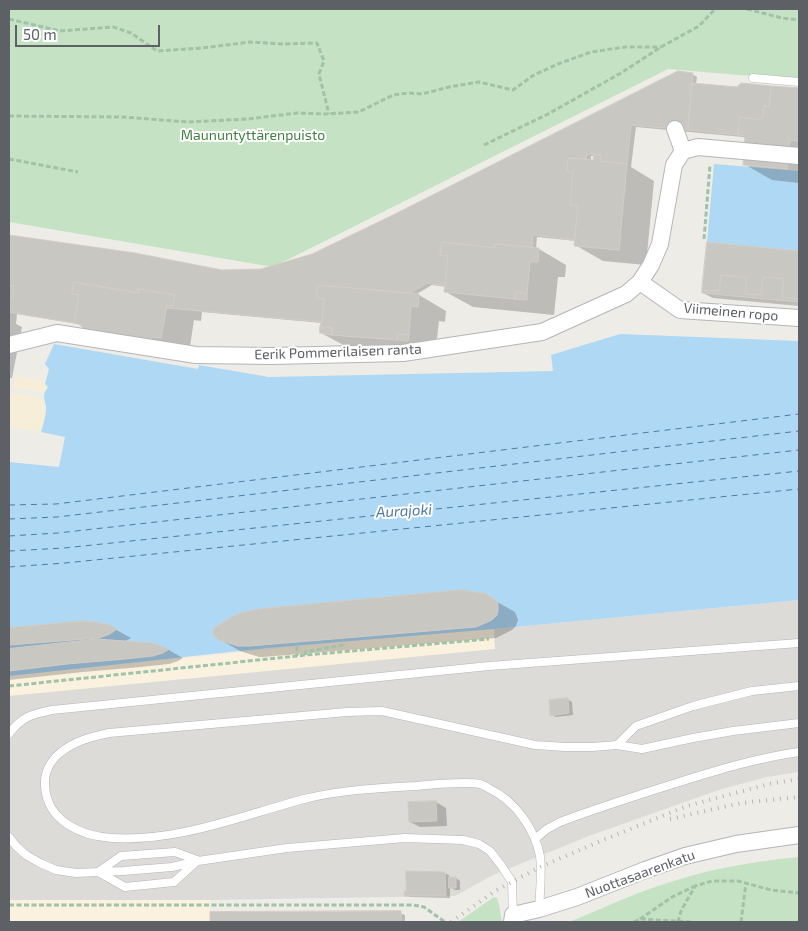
<!DOCTYPE html>
<html>
<head>
<meta charset="utf-8">
<style>
	body { margin:0 }
	#map { position:relative; width:808px; height:931px; overflow:hidden; background:#eeece6; font-family:"Exo 2",sans-serif }
	canvas { display:block }
	.frame { position:absolute; inset:0; border:10px solid #5d6064; pointer-events:none }
	.scale { position:absolute; left:15px; top:25px; width:145px; height:22px; box-sizing:border-box; border:2px solid #5d6064; border-top:0; padding-left:6px; font-size:15px; line-height:18px; white-space:nowrap; color:#5d6064; -webkit-text-stroke:4px #fff; paint-order:stroke }
</style>
</head>
<body>
<div id="map">
<canvas width="808" height="931"></canvas>
<div class="frame"></div>
<div class="scale">50 m</div>
</div>
<script>
const ctx = document.querySelector('canvas').getContext('2d');
ctx.lineJoin = 'round';
function fillPath(path, color) {
  ctx.fillStyle = color;
  ctx.fill(path, 'evenodd');
}
function strokePath(path, color, width, dash) {
  ctx.strokeStyle = color;
  ctx.lineWidth = width;
  ctx.lineCap = dash ? 'butt' : 'round';
  ctx.setLineDash(dash || []);
  ctx.stroke(path);
}
function label(font, color, halo, rows, align = 'center') {
  ctx.font = font + ' "Exo 2",sans-serif';
  ctx.lineWidth = 4;
  ctx.setLineDash([]);
  ctx.textBaseline = 'middle';
  ctx.strokeStyle = halo;
  ctx.fillStyle = color;
  for (const [text, x, y, turn = 0] of rows) {
    ctx.save();
    ctx.translate(x, y);
    ctx.rotate((+turn || 0) * Math.PI / 180);
    ctx.textAlign = isNaN(turn) ? turn : align;
    if (halo) ctx.strokeText(text, 0, 0);
    ctx.fillText(text, 0, 0);
    ctx.restore();
  }
}
fillPath(new Path2D(`
	M494,629L496,649L9,696V676L343,642Z
	M9,900H210V922H9Z`), '#faf2df');
fillPath(new Path2D(`
	M799,600V772L767,777L722,789L679,804L589,836L493,875L455,896L210,900H9V696L495,649L494,629Z`), '#dddbd8');
fillPath(new Path2D(`
	M9,9H799V80L668,69L273,267L9,222Z
	M799,857V922H569C599,910 630,895 661,885C705,870 753,861 799,857Z
	M494,897L497,898L499,905L502,922H458Z`), '#c6e2c5');
fillPath(new Path2D(`
	M15,376L46,381L45,384L48,387L44,393L12,388Z
	M11,393L43,398C48,410 45,421 41,432L9,427V405Z`), '#f6eed9');
fillPath(new Path2D(`
	M714,164L799,171V251L707,242Z
	M620,334L799,341V600L494,629L267,648L9,676V462L59,467L65,437L41,432C43,425 45,419 46,411C47,400 40,398 48,387L45,384L49,369L45,364L54,344L198,369L199,365L269,377L553,371L551,355Z`), '#afd8f4');
fillPath(new Path2D(`
	M692,74L697,77L696,84L737,88L770,87L799,90V183L772,180L744,164L746,139L743,137L636,127L631,167L654,181L646,265L603,261L575,245L576,241L537,237L536,249H539L566,265L565,277H558L554,315L473,307L446,292V287L432,285L415,295H419L446,311L445,322L439,321L435,356L349,348L321,333L322,323L202,312L201,321L194,320L189,353L84,328L78,324L17,314L16,324L22,327L12,378H9V236L39,240L222,271H262L313,255ZM591,156H595L594,161H591Z
	M708,244L799,252V306L713,298L703,293Z
	M483,594L515,612L518,620L516,626L512,630L496,638L263,657H259L240,651L219,639Z
	M81,622L109,626L131,638L124,642L151,644L169,650L183,658L178,661L169,664L141,667L83,672L9,680V629Z
	M567,699L572,702L573,715L556,717L551,715Z
	M436,802L446,808L447,826L420,827L410,822Z
	M444,873L449,875V878H456L460,881V890H455L450,887V898L410,897L405,895Z
	M211,913H400L405,915V922H211Z`), '#0003');
strokePath(new Path2D(`
	M9,505L56,504L799,414
	M9,519L57,517L799,431
	M9,536L58,533L799,450
	M9,551L64,548L799,471
	M9,567L65,563L799,489`), '#4e7aa4', 1, [6, 5]);
const building = new Path2D(`
	M678,71L693,73L688,130L631,125L627,164L600,161L601,155L594,154H587L586,159L568,158L567,171L573,172L570,205L578,206L574,240L533,235L532,247L495,244V248L442,242L440,255L448,256L445,286L427,283L410,293L318,285L317,298L324,299L322,322L167,308V305L173,306L175,295L138,289V293L74,282L72,294L79,295L74,323L9,312V299L12,300L14,286H9V235L135,253L222,270L261,269L312,254L393,215Z
	M692,83L737,87L741,83L771,86L769,106H764L762,120L739,117L738,135L688,130Z
	M771,86L799,88V127L798,141L790,140L787,169L743,165L745,136L738,135L739,117L762,120L764,106H769Z
	M594,154L601,155L600,161L627,164L619,250L574,246L578,206L570,205L573,172L567,171L568,158L593,160Z
	M442,242L495,248V244L539,248L538,262H530L527,294L516,292L515,299L444,292L448,256L440,255Z
	M707,242L799,251V299L782,297L784,279L763,277L761,295L745,294L747,278L721,275L719,291L702,290Z
	M721,275L747,278L745,294L761,295L763,277L784,279L782,297L799,299V292V302L702,293V290L719,291Z
	M74,282L138,293V289L175,295L173,306L167,305L161,338L152,337L151,343L82,332L83,325L74,323L79,295L72,294Z
	M318,285L419,294L418,307L411,306L409,335L398,334L397,340L332,335V328L320,327L321,322H322L324,299L317,298Z
	M9,286H14L12,300L9,299Z
	M516,292L527,294V300L515,299Z
	M320,327L332,328V335L320,333Z
	M398,334L409,335L408,341L397,340Z
	M460,590L484,593L493,598L495,599L498,604V611L497,615L492,620L476,627L250,646H238L219,640L213,635V630L214,628L225,621L237,614L258,609Z
	M81,621L97,622L109,625L117,629L110,634L99,638L9,645V628Z
	M97,639L152,643L169,649L163,653L153,656L125,659L67,664L9,671V649Z
	M568,698L569,713L550,716L549,700Z
	M436,801L437,821L409,822L408,802Z
	M406,871L445,872L446,896H404V891H406Z
	M449,877H456V888H449Z
	M401,911V922H210V912Z`);
fillPath(building, '#c9c7c2');
strokePath(building, '#d2cdc5', 1);
const service = new Path2D(`
	M753,78L799,82
	M9,734C21,717 32,714 52,710L489,666L799,643
	M617,745L636,726L693,706L752,691L799,686
	M9,837L16,846L26,855L40,863L56,870L76,873L123,871L172,867L198,861L287,848L405,838L463,840L479,844L490,851L501,865L512,882L513,915
	M535,839L547,829L560,822C597,808 635,796 673,784C715,771 756,758 799,752
	M98,872L121,856L175,852L197,860
	M100,873L125,887L174,882L197,861
	M539,909C540,892 542,873 540,856C535,829 515,801 490,789C487,787 483,785 480,784C475,783 469,783 465,783C448,783 432,784 416,786C378,788 340,790 304,799C241,816 178,842 112,838C81,836 47,821 45,786C44,773 50,761 60,753C74,741 91,737 109,733L347,712L382,711L535,745L565,747H592L617,745L642,749L693,738L733,731L799,723`);
const minor = new Path2D(`
	M675,129L683,151
	M640,282L680,310L799,318
	M9,345L57,333L196,355L272,356L403,353L542,332L626,294L640,282L651,265L660,244L674,165L683,151L698,147L799,156
	M512,922L513,915L539,909L577,897L645,870L685,856L736,844L799,835`);
strokePath(service, '#b3b5b9', 9);
strokePath(minor, '#b3b5b9', 18);
strokePath(new Path2D(`
	M747,9L782,18L799,20
	M9,19L60,31L113,27L131,33L157,51L202,48L250,42L283,44L317,43L324,61L319,74L329,114
	M9,116L123,117L188,122L248,119L297,113L325,114L359,112L393,95L408,93L422,94L449,87L479,82L513,90L534,75L558,64L591,52L625,47H661
	M484,145L548,114L621,73L661,47L699,26L715,9
	M9,159L78,172
	M704,239L710,165
	M297,646V656
	M306,655L305,652L343,645V642
	M9,686L306,655L489,639
	M9,905H413L424,907L445,922
	M640,919L672,897L695,886
	M634,922L640,919L691,922
	M678,922L681,911L695,886L712,881H738L771,890L799,893
	M741,922L746,883`), '#9fc2a8', 3, [5, 2.5]);
strokePath(service, '#fff', 8);
strokePath(minor, '#fff', 16);
strokePath(new Path2D(`
	M670,819L741,803L799,797
	M451,922L495,891L512,882L540,867L596,843L687,806L769,784L799,779`), '#b3b4b4', 4, [1, 6]);
label('14px', '#418042', '#fff', [
	["Maununtyttärenpuisto",253,135]
]);
label('14px', '#5d6064', '#fff', [
	["Viimeinen ropo",731,312,5],
	["Eerik Pommerilaisen ranta",338,352,-2],
	["Nuottasaarenkatu",640,874,-20]
]);
label('italic 15px', '#4e7aa4', '#fff', [
	["Aurajoki",404,511,-3]
]);
</script>
</body>
</html>
